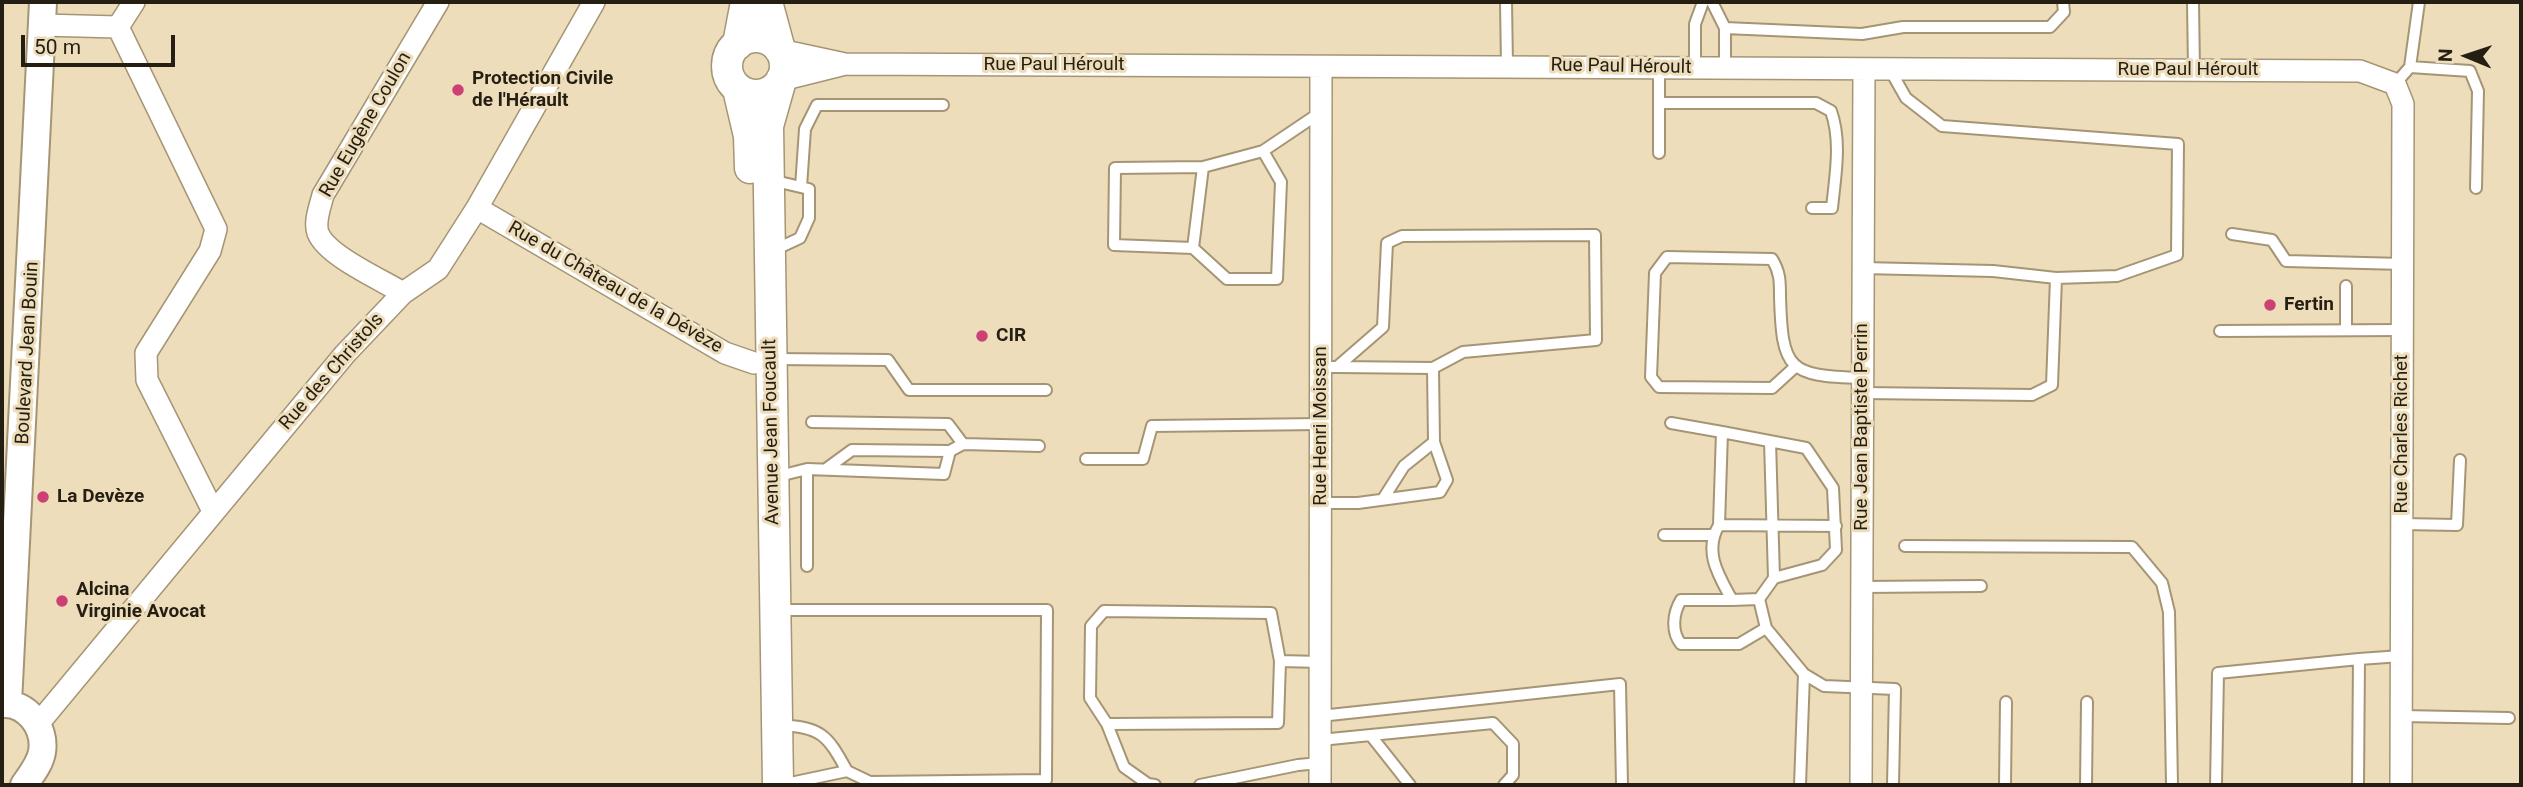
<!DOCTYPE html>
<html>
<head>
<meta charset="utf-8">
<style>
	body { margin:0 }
	#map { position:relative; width:2523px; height:787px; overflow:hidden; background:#edddbb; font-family:Roboto,sans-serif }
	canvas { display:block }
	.frame { position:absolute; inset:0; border:4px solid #251f13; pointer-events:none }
	.north { position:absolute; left:2432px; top:21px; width:70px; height:70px; -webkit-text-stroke:5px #edddbb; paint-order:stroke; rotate:272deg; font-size:19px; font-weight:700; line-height:28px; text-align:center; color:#251f13 }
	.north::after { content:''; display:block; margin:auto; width:24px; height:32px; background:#251f13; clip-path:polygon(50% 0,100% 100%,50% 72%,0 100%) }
	.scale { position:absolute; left:21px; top:35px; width:154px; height:32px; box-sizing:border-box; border:4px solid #251f13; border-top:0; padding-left:9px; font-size:21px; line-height:24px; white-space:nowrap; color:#251f13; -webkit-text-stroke:5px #edddbb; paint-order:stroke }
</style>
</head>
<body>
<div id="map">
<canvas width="2523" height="787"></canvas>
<div class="frame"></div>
<div class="north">N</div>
<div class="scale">50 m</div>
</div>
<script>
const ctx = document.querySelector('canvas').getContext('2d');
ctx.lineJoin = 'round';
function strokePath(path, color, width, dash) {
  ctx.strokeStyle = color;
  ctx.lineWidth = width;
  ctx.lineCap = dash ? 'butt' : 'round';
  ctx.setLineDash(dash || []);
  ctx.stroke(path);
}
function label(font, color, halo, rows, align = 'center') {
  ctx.font = font + ' Roboto,sans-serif';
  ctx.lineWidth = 6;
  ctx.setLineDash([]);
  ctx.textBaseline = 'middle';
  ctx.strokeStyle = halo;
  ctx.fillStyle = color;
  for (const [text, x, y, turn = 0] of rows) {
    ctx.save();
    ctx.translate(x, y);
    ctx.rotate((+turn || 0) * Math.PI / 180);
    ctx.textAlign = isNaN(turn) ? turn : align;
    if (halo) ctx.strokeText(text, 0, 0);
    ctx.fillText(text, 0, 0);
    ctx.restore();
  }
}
const service = new Path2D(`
	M1506,2L1507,66
	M1712,2L1725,28V69
	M2193,2L2194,69
	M1725,28L1862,34L1903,27H2050L2064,12L2063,2
	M2410,67L2419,2
	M1695,68V24L1703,2
	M2395,84L2410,67L2470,71L2478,91L2476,188
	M1659,103H1816L1831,111C1842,142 1835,177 1832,208H1812
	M1263,151L1281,182L1277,279H1227L1193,248L1114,245L1115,168L1203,167L1263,151L1321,112
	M1659,153V68
	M771,180L809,189V218L800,238L772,251
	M801,187L805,129L817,105H943
	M2232,234L2272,240L2286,261L2403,264
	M1193,248L1203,167
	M1863,268L1993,271L2056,278L2117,276L2177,255L2178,144L1942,126L1906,98L1889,68
	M2346,329V286
	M2220,331L2402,330
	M774,359L888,360L909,390H1046
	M1322,367H1337L1433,368L1463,352L1596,340L1595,235L1402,236L1387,243L1383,327L1337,367
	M1795,367L1772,388L1659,387L1651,377L1655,273L1667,257L1772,259C1780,272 1780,281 1780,296C1782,370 1788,376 1862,378
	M1862,393L2032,395L2052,385L2056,278
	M812,422L948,424L963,444
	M1671,423L1722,432
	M1770,441L1774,578
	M1086,459H1143L1152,426L1321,424
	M826,469L852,450L950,451
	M775,477L807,469L944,474L950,451L963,444L1039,446
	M1383,499L1404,466L1434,442L1433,368
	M1321,503H1358L1440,492L1447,480L1434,442
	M2402,524L2457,525L2460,460
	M1719,525L1836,526
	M1664,535H1713
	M1905,546L2132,547L2162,583L2169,612L2172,785
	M807,566V469
	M1862,587L1981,586
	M1759,599L1732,600C1719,576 1703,552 1719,525L1722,432L1806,448L1833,488L1836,550L1822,565L1774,578L1759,599L1766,628L1804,674L1824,686L1895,689L1893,785
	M1732,600H1681C1673,613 1671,632 1681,644H1739L1766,628
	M778,610H1047L1046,780L870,782L847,771L781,785
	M2359,659L2401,656
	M1280,661L1320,662
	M1320,716L1620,684L1622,785
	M2401,716L2509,718
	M1107,724L1278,723L1280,661L1271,613L1104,611L1091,626L1090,698L1107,724L1124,767L1148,784L1155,785
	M778,725C821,727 827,734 847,771
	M1372,737L1410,785
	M1320,740L1493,723L1513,744V775L1504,785
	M1200,785L1298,765L1320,763
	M1800,785L1804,674
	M2005,785L2006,702
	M2086,785L2087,702
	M2216,785L2218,673L2359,659L2358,785`);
const minor = new Path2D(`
	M42,25L118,27L134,2
	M118,27L216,229L210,251L146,353L147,380L213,511
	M780,50L845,64L781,80
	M845,64L2360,71L2395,84L2403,104L2401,785
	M477,208L725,353L754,363
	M403,293C382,280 327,256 318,233C314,222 320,207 323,195L438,2
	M38,724L345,354L403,293L438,269L477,208L594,2
	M1320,785L1321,67
	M1861,785L1864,69`);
const tertiary = new Path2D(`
	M8,703L43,2
	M2,704C27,702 46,728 42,752C40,764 31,775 24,785`);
const secondary = new Path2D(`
	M767,2L780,50
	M727 66a29 29 0 1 1 58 0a29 29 0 1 1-58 0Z
	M738,44L746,2
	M738,89L749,136L750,168
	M778,785L768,126L781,80`);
strokePath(service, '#a59575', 14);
strokePath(minor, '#a59575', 24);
strokePath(tertiary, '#a59575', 30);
strokePath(secondary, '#a59575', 33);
strokePath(service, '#fff', 10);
strokePath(minor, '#fff', 21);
strokePath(tertiary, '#fff', 26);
strokePath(secondary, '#fff', 30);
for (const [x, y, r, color] of [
	[458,90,7,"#cc4073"],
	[2270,305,7,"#cc4073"],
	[982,336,7,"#cc4073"],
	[43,497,7,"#cc4073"],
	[62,601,7,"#cc4073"]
]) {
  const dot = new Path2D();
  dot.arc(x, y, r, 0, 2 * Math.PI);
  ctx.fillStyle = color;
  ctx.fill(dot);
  strokePath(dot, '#edddbb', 2.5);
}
label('19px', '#251f13', '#edddbb', [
	["Rue Paul Héroult",1054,65],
	["Rue Paul Héroult",1621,67,1],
	["Rue Paul Héroult",2188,70],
	["Rue Eugène Coulon",366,125,-60],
	["Rue du Château de la Dévèze",615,288,30],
	["Boulevard Jean Bouin",28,353,-87],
	["Rue des Christols",332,372,-49],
	["Rue Henri Moissan",1321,426,-90],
	["Rue Jean Baptiste Perrin",1862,427,-90],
	["Avenue Jean Foucault",772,432,-91],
	["Rue Charles Richet",2402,434,-90]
]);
label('bold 19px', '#251f13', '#edddbb', [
	["Protection Civile",472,79],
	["de l'Hérault",472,101],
	["Fertin",2284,305],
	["CIR",996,336],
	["La Devèze",57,497],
	["Alcina",76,590],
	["Virginie Avocat",76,612]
], 'left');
</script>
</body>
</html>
